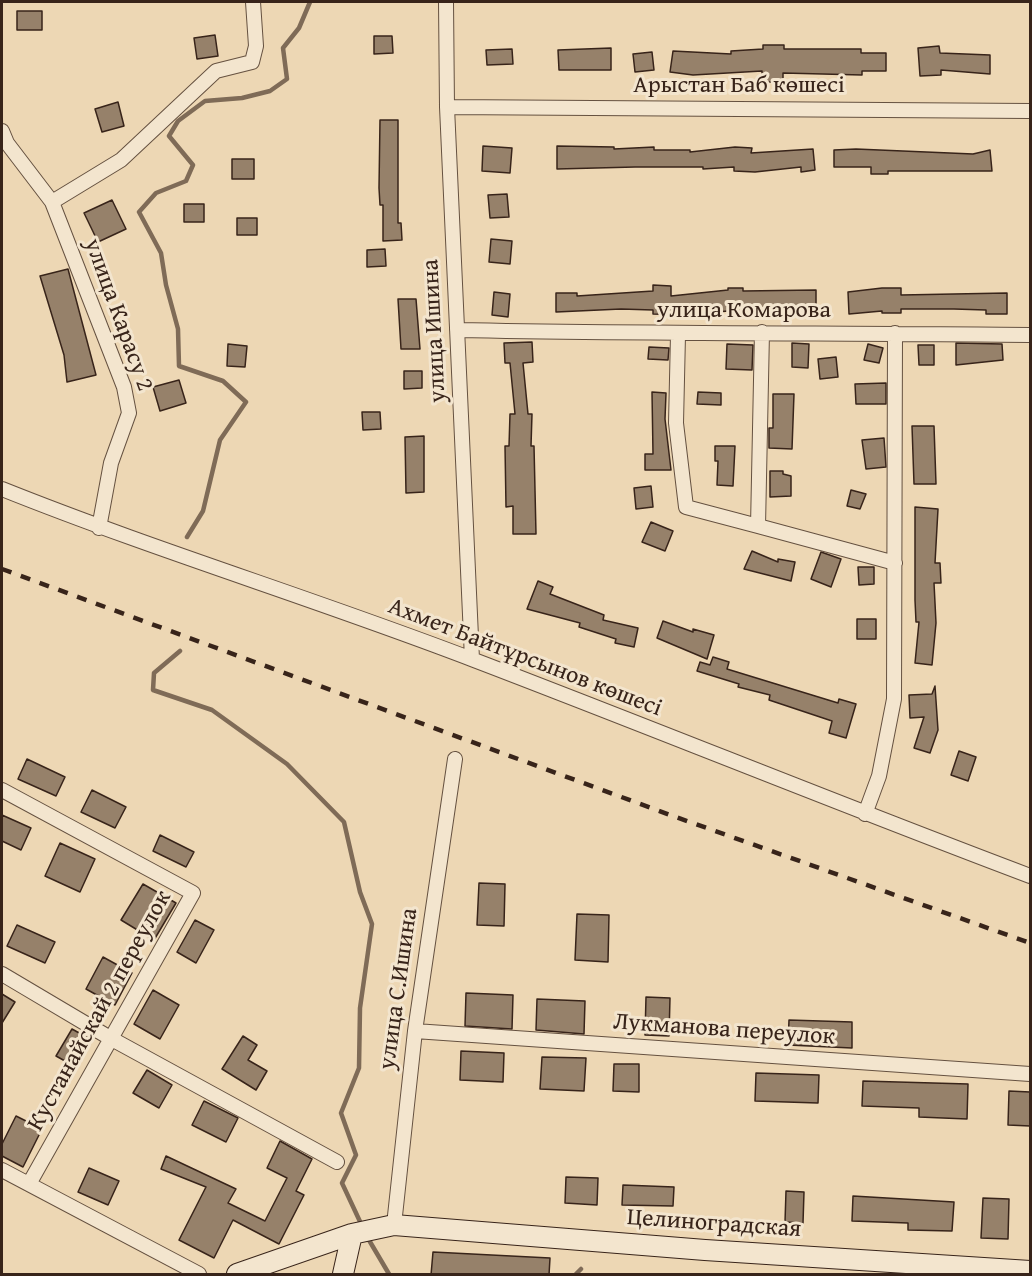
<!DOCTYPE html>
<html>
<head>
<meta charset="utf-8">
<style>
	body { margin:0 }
	#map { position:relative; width:1032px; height:1276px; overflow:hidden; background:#edd7b4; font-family:"Gentium Book Plus",serif }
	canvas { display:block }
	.frame { position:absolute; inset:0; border:3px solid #38241a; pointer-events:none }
</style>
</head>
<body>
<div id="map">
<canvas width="1032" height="1276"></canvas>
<div class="frame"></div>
</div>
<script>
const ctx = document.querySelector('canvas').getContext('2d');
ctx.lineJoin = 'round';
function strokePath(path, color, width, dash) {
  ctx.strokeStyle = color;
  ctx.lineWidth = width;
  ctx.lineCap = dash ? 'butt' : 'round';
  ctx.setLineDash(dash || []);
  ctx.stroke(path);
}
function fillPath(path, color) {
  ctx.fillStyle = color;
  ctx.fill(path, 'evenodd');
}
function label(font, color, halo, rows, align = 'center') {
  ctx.font = font + ' "Gentium Book Plus",serif';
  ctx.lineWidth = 6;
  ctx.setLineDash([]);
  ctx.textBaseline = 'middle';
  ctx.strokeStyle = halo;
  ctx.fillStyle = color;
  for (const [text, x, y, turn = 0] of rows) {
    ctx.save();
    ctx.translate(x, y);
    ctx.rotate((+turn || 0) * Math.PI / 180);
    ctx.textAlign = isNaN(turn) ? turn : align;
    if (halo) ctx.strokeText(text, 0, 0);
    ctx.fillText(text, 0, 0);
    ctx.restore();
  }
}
strokePath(new Path2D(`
	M187,537L203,511L220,440L246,402L223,381L179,366L178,329L166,285L161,253L139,212L156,193L186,181L193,165L169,136L178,121L205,101L242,98L270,91L287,79L283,48L299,28L310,2
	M180,651L154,673L153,690L212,710L287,764L344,822L360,892L372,924L360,1008L359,1068L341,1113L356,1155L342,1183L363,1228
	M366,1235L389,1274
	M576,1274L581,1269`), '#7f6b57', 4.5);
const building = new Path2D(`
	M17,11H42V30H17Z
	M215,35L218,56L197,59L194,38Z
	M374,36H392L393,53L374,54Z
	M763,45H784V49H861V53H886V71H862V75L783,73V82H762V71L693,75L670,72L673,51L731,54V51L763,49Z
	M939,46L940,53L990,55V74L941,70V75L920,76L918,48Z
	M611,48V70H559L558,50Z
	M512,49L513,64L487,65L486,50Z
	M652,52L654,70L635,72L633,54Z
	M118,102L124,126L102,132L95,109Z
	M380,120H398V223H401L402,240L383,241V205H380L379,188Z
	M483,146L512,148L510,173L482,171Z
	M557,146L614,147V149L654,147V150H690V152L735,147L752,148L751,153L813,149L815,170L801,172V167L755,172L734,171V167L703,169V167H635L557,169Z
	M856,149L973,154L990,150L992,171H888V174H871V167H834V150Z
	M232,159H254V179H232Z
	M507,194L509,217L490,218L488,195Z
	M112,200L126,229L98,242L84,213Z
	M184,204H204V222H184Z
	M237,218H257V235H237Z
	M491,239L512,241L510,264L489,262Z
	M385,249L386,266L367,267V250Z
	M68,269L96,375L67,382L64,355L40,276Z
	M653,285L671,286V296L728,290V288H743V291L816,290V311L775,310V316L728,314V311L686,315L653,314V310L621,309L556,312V293H577V296L653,291Z
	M882,288H901V295L1007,293V314H986V310L954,309H901V313H882V311L849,314L848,292Z
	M494,292L510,294L508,317L492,315Z
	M398,299H416L420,349H401Z
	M532,342L533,362L523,363L528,414H532L531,446H534L536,534H513V506L506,507L505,446H509L510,414H515L510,363H505L504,343Z
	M792,343L809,344L808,368L792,367Z
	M956,343L1002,344L1003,360L956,365Z
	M228,344L247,346L245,367L227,366Z
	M727,344L753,345L752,370L726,369Z
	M868,344L883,348L879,363L864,360Z
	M918,345H934V365H919Z
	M649,347L669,348L668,360L648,359Z
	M836,357L838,377L820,379L818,359Z
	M404,371H422V388L404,389Z
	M179,380L186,403L160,411L153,387Z
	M886,383V404H856L855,384Z
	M652,392L666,393L665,419L671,470H645V454H653Z
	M698,392L721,393V405L697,404Z
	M773,394H794L792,449L769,448V428H773Z
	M362,412H380L381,429L363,430Z
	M912,426H934L936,484H914Z
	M424,436V492L406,493L405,437Z
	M884,438L886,467L866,469L862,440Z
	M715,446H735L733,486L717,485L718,461H715Z
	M770,471H783V474L791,476V496L770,497Z
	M651,486L653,507L636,509L634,488Z
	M851,490L866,494L860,509L847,506Z
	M915,507L938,509L935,563H940L941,583H934L936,623L932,665L915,663L919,622H916L915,600Z
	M651,522L673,531L665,551L642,542Z
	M752,551L778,562V559L795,562L791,581L744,569Z
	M821,552L841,559L831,587L811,579Z
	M858,567H874V584L859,585Z
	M538,581L553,587L550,594L604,615L603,620L638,628L634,647L615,643L616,639L579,627L580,623L527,609Z
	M857,619H876V639H857Z
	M663,621L693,632V629L714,635L707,659L657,638Z
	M713,657L729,662L727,669L838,703L839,699L856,704L846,738L829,733L832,721L769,700L770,695L738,687L739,684L697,671L700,662L710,665Z
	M935,686L938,730L930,753L914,748L924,717L910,718L909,695L932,694Z
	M959,751L976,757L968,781L951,775Z
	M27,759L65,777L56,796L18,779Z
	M92,790L126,807L115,828L81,812Z
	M2,815L31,828L21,850L2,841Z
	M160,835L194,852L186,867L153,851Z
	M60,843L95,859L80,892L45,876Z
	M479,883L505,884L504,926L477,925Z
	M143,884L176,903L154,940L121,920Z
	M577,914L609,915L608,962L575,960Z
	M195,920L214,930L196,963L177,952Z
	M17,925L55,942L45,963L7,946Z
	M103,957L132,973L115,1005L86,989Z
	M153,990L179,1005L160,1039L134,1024Z
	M466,993L513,995L512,1029L465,1026Z
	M2,994L15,1002L2,1023Z
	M646,997L670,998L669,1036L645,1035Z
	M537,999L585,1001L584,1034L536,1030Z
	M789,1020L852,1022V1048L788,1045Z
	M72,1029L90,1039L74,1066L56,1056Z
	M243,1036L257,1045L248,1060L267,1071L256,1090L222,1069Z
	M461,1051L504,1053L503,1082L460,1080Z
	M542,1057L586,1058L584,1091L540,1089Z
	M614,1064H639V1092L613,1091Z
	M147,1070L172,1085L159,1108L133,1093Z
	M756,1073L819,1075L818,1103L755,1101Z
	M863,1081L968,1084L967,1119L919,1117V1108L862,1106Z
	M1009,1091L1030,1092V1126L1008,1125Z
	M204,1101L238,1118L226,1142L192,1125Z
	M16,1116L42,1129L23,1167L2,1156V1144Z
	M280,1141L312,1159L296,1191L304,1195L279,1244L233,1220L214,1258L179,1240L206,1187L161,1169L166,1156L236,1189L228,1203L265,1221L287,1178L267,1168Z
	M89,1168L119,1181L108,1205L78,1192Z
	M566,1177L598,1178L597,1205L565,1203Z
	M623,1185L674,1187L673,1206L622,1205Z
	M786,1191L804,1192L803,1223L785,1222Z
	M853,1196L954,1202L952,1231L908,1230V1223L852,1221Z
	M983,1198L1009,1199L1008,1239L981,1238Z
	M433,1252L550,1258L549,1275H431Z`);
fillPath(building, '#96816a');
strokePath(building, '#38241a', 1.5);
const street = new Path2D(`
	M446,2L447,107L472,659
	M447,107L1030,111
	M2,131L7,143L52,202L124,387L129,413L111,463L99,528
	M52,202L121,160L216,71L252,62L256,46L253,2
	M457,330C648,334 839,333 1030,335
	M762,332L758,526L895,563
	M678,335L676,423L686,507L758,526
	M2,489C157,551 318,600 474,660C660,731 844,806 1030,876
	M2,790L193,893L29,1184
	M865,814L879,776L894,699L895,333
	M2,974L110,1038L337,1162
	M415,1031L1030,1074
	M2,1170L199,1274
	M394,1225L415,1031L455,759`);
const secondary = new Path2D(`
	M237,1274L352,1234L394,1225L705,1250L1030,1271
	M343,1274L352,1234`);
strokePath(street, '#655140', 16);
strokePath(secondary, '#38241a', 22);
strokePath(street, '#f3e5ce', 14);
strokePath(secondary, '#f3e5ce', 20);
strokePath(new Path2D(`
	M2,569L673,816L1030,943`), '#38241a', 4.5, [10, 10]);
label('24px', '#38241a', '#f3e5ce', [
	["Арыстан Баб көшесі",739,86],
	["улица Комарова",744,311],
	["улица Карасу 2",118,315,70],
	["улица Ишина",435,331,-93],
	["Ахмет Байтұрсынов көшесі",525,658,21],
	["улица С.Ишина",399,989,-82],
	["Кустанайскай 2 переулок",100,1011,-61],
	["Лукманова переулок",724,1030,4],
	["Целиноградская",714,1224,4]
]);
</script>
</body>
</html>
